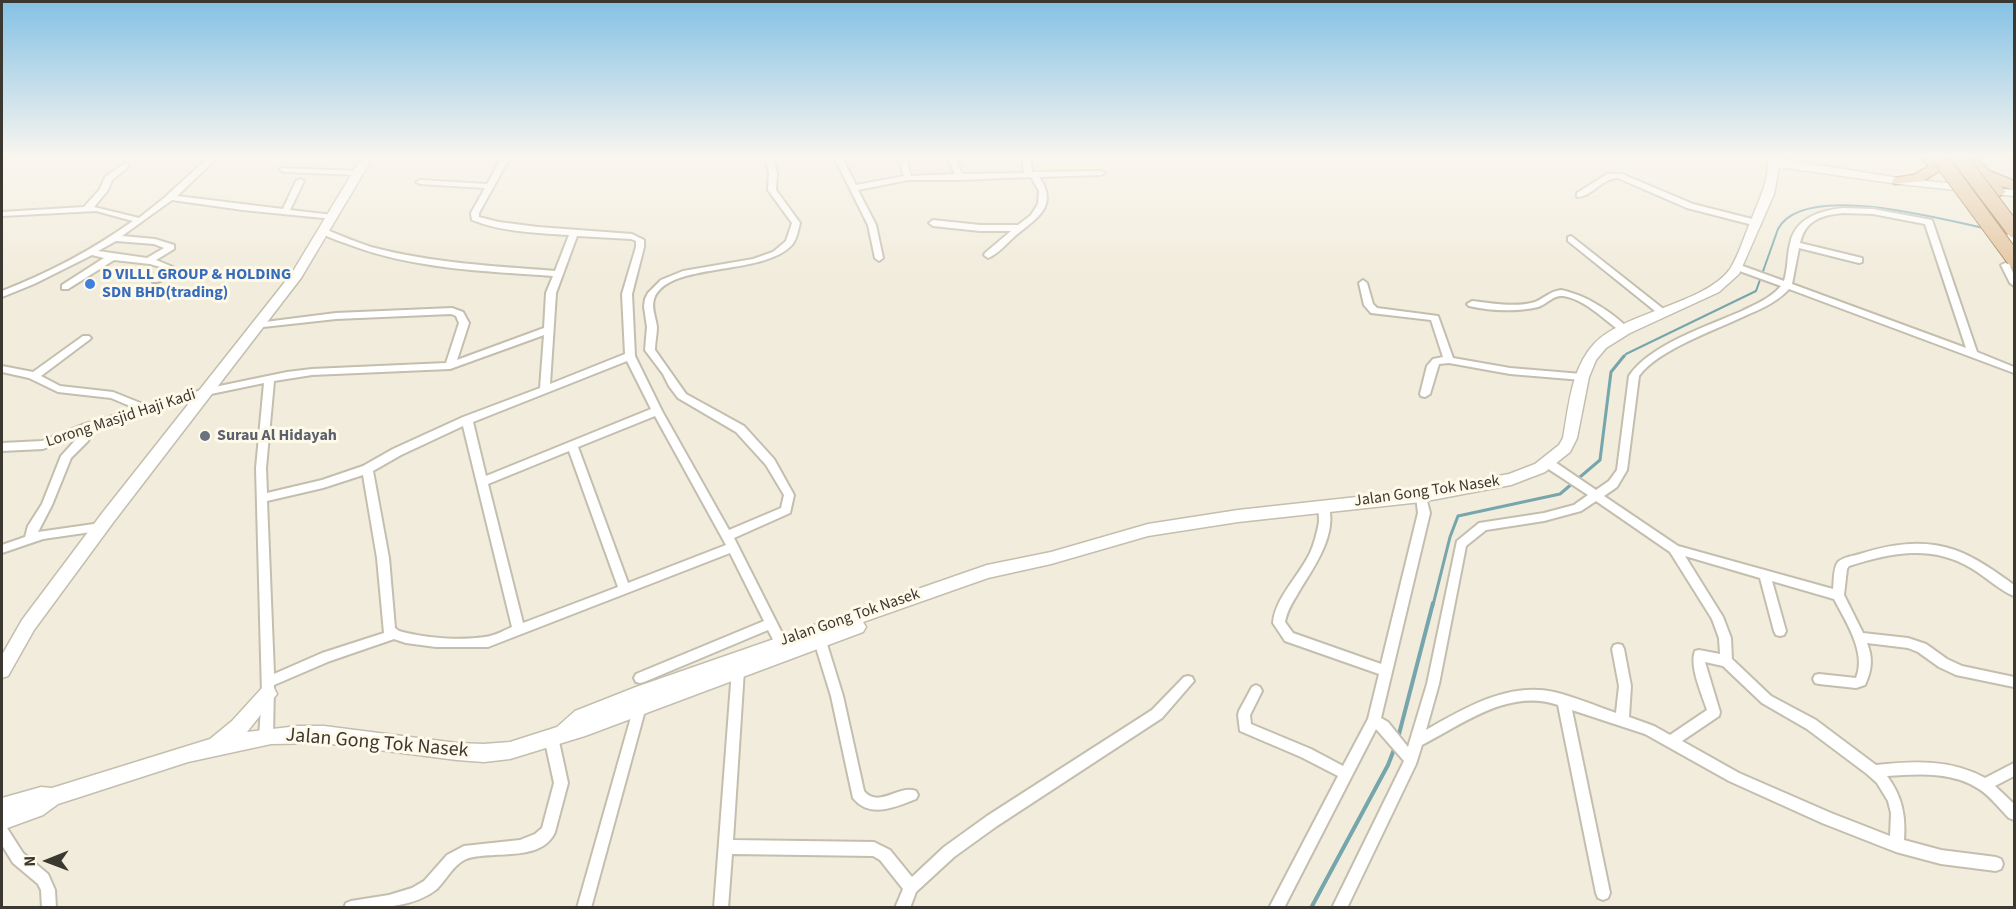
<!DOCTYPE html>
<html>
<head>
<meta charset="utf-8">
<style>
	body { margin:0 }
	#map { position:relative; width:2016px; height:909px; overflow:hidden; background:#f1ecdb; font-family:"Source Sans 3",sans-serif }
	canvas { display:block }
	.frame { position:absolute; inset:0; border:3px solid #3a3831; pointer-events:none }
	.north { position:absolute; left:18px; top:831px; width:60px; height:60px; -webkit-text-stroke:4px #fef9e8; paint-order:stroke; rotate:269deg; font-size:16px; font-weight:700; line-height:24px; text-align:center; color:#3a3831 }
	.north::after { content:''; display:block; margin:auto; width:21px; height:27px; background:#3a3831; clip-path:polygon(50% 0,100% 100%,50% 72%,0 100%) }
</style>
</head>
<body>
<div id="map">
<canvas width="2016" height="909"></canvas>
<div class="frame"></div>
<div class="north">N</div>
</div>
<script>
const ctx = document.querySelector('canvas').getContext('2d');
ctx.lineJoin = 'round';
function strokePath(path, color, width, dash) {
  ctx.strokeStyle = color;
  ctx.lineWidth = width;
  ctx.lineCap = dash ? 'butt' : 'round';
  ctx.setLineDash(dash || []);
  ctx.stroke(path);
}
function fillPath(path, color) {
  ctx.fillStyle = color;
  ctx.fill(path, 'evenodd');
}
function label(font, color, halo, rows, align = 'center') {
  ctx.font = font + ' "Source Sans 3",sans-serif';
  ctx.lineWidth = 6;
  ctx.setLineDash([]);
  ctx.textBaseline = 'middle';
  ctx.strokeStyle = halo;
  ctx.fillStyle = color;
  for (const [text, x, y, turn = 0] of rows) {
    ctx.save();
    ctx.translate(x, y);
    ctx.rotate((+turn || 0) * Math.PI / 180);
    ctx.textAlign = isNaN(turn) ? turn : align;
    if (halo) ctx.strokeText(text, 0, 0);
    ctx.fillText(text, 0, 0);
    ctx.restore();
  }
}
strokePath(new Path2D(`
	M1623,358L1626,354L1756,291L1778,229C1803,181 1941,219 1984,228`), '#76a5ac', 2);
strokePath(new Path2D(`
	M1433,605L1450,537L1458,516L1560,494L1600,460L1611,372L1624,356`), '#76a5ac', 3);
strokePath(new Path2D(`
	M1398,738L1433,603
	M1311,908L1388,765L1395,747`), '#76a5ac', 4);
const street = new Path2D(`
	M209,157H218L177,196L283,209L296,181L300,179L304,181L290,210L333,215L337,217L333,219L243,210L172,200L122,236L155,239L174,245V249L156,260L173,267C170,275 162,283 153,282L152,280L164,268L150,264L114,260L68,289H62V285L104,258L92,255L34,284L2,297V291C49,273 92,250 133,221L96,211L2,216V212L84,207L100,189L105,177L125,163L129,165L128,167L112,180L108,190L94,207L139,218L164,198ZM116,241L154,244L164,248L147,258L98,251Z
	M502,157H510L479,213V217L499,222L538,227L632,234L644,240V247L632,294L635,356L662,411L729,530L781,508L784,495L766,465L736,432L678,398L669,386L663,374L645,350L647,327L644,307L645,299L648,293L661,280L683,271L753,259L773,252L786,241L792,223L768,190L769,173L765,157H773L777,173L776,190L800,223C798,230 797,239 792,245C762,277 667,261 654,299C651,308 656,318 657,327C657,334 655,342 655,350L686,394L744,426L774,459L794,495L790,513L734,538L787,643L785,647L781,648L777,647L768,630L644,682L640,683L636,682L634,678L636,674L764,621L730,553L488,647H436L406,643L394,639L330,661L274,685L273,737L271,741L266,743L261,741L259,737L262,694L256,468L264,383L206,395L93,430L88,441L71,458L52,505L38,532L101,523L105,524L107,527L105,530L43,539L2,553V545L25,537L28,526L42,504L61,456L81,434L43,449L2,451V443L42,441L82,425L137,409L111,398L58,392L29,378L2,372V366L33,372L83,336H89L91,338L89,340L41,376L60,386L113,392L148,406L205,389L287,372L312,369L446,363L459,323L456,316L451,314L336,319L254,328L252,326L257,323L336,313L452,308L463,312L469,323L457,360L544,328L546,293L553,276C484,271 410,269 345,243C336,240 327,237 320,232L324,229L327,230C342,236 356,242 371,247C431,263 493,266 555,271L569,235C538,233 502,232 472,220L471,213L485,188L420,184L416,182L420,180L487,184ZM577,236L631,239L636,241V247L622,294L625,354L550,384L556,293ZM544,335L540,388L463,417L393,449L363,466L322,480L267,493L266,468L274,381L312,375L450,369ZM627,361L651,409L486,476L473,422ZM655,416L726,545L628,583L578,447ZM463,426L512,627C503,631 494,636 485,637C460,641 423,638 399,631L395,628L389,558L373,471L401,455ZM569,451L618,587L523,623L488,484ZM363,475L377,558L384,633L322,653L274,674L267,501L323,488Z
	M834,157H842L856,185L904,176L898,157H906L911,176L955,174L947,157H955L962,174L1024,173L1022,157H1030L1032,172L1101,171L1105,173L1101,175L1039,177C1060,207 1035,219 1014,237C1006,244 998,254 988,258L984,255L985,253L1011,231H980L933,226L929,223L933,220L980,225H1018L1031,215L1038,204L1039,191L1031,177L959,180H908L858,190L876,225L883,258L879,261L875,258L868,225Z
	M281,168L358,171L362,173L358,175L284,172L280,170Z
	M1607,174H1622L1693,204L1760,221L1761,223L1757,226L1687,208L1618,178C1602,178 1592,197 1577,197V193Z
	M1971,187H1977L1997,215L2012,226L2014,235V251L2010,249L2004,227L1991,219L1970,189Z
	M1843,208L1873,209L1932,220L1977,352L2014,367V373L1789,289C1778,301 1764,308 1749,314C1719,329 1658,349 1639,376L1627,470L1617,487L1604,496L1678,546L1833,589C1834,581 1833,568 1838,562C1843,557 1853,556 1860,554C1891,544 1923,539 1955,550C1977,558 1996,572 2014,585V596C1999,590 1985,576 1971,568C1931,544 1890,553 1849,566L1847,569L1844,595L1863,633L1908,638L1926,644L1947,659L1962,666L2014,677V687L1956,675L1939,667L1918,652L1908,648L1867,643C1873,658 1872,670 1865,685L1856,688L1819,684L1815,683L1813,679L1815,675L1819,674L1856,678C1867,653 1845,620 1834,599L1772,581L1786,631L1784,635L1780,636L1776,635L1774,631L1760,578L1685,556L1723,617L1731,638L1732,659L1771,696L1816,720L1876,765C1913,761 1951,759 1985,778L2014,763V776L1995,786L2014,804V820L2009,818C1999,808 1990,796 1979,789C1952,771 1918,774 1887,776C1902,796 1906,816 1904,840L1941,850L1996,857L2001,859L2003,864L2001,869L1996,871L1941,864L1896,852L1822,823L1729,781L1645,734L1572,710L1610,893L1608,898L1603,900L1598,898L1596,893L1558,705C1509,688 1463,724 1422,745L1416,764L1347,908H1332L1404,761L1376,729L1284,908H1269L1338,776L1301,757L1240,731L1238,715L1239,711L1252,687L1256,685L1260,687L1262,691L1250,715L1251,724L1311,749L1343,766L1368,719L1379,674L1285,641L1273,623C1275,598 1299,576 1310,553C1314,544 1317,533 1319,522C1319,516 1318,510 1320,504H1328C1338,532 1315,566 1301,588C1295,599 1287,609 1285,622L1293,633L1381,664L1418,513L1416,496L1417,493H1425L1430,513L1381,718L1388,722L1408,747L1427,684L1457,541L1479,523L1544,513L1574,505L1588,495L1544,466L1543,463L1544,460H1552L1596,490L1609,481L1617,470L1629,376C1649,345 1708,326 1742,311C1756,304 1771,298 1781,286L1734,269V265H1740L1784,281C1788,269 1787,256 1790,244C1795,218 1819,211 1843,208ZM1843,213L1873,214L1925,224L1966,348L1792,284L1799,248L1859,263L1862,262V258L1800,243C1805,220 1822,215 1843,213ZM1596,501L1670,552L1712,619L1719,638L1720,654L1699,650L1695,651C1689,666 1702,694 1707,710L1670,735L1654,726L1629,717L1631,686L1624,649L1622,645L1618,644L1614,645L1612,649L1619,686L1616,713C1596,706 1575,697 1554,692C1508,682 1465,708 1426,730L1439,684L1466,546L1486,530L1544,521L1581,511ZM1705,662L1723,666L1762,703L1807,729L1867,774L1877,783L1888,801L1891,813L1890,836L1831,813L1739,773L1682,741L1719,716L1720,712Z
	M1571,236L1666,311L1668,313L1666,315H1660L1568,241V237Z
	M2014,259V265L2010,266L2014,275V286L2010,283L2001,265Z
	M1363,280L1367,283L1373,304L1377,308L1438,316L1453,358L1510,368L1582,374L1587,377L1582,380L1510,374L1449,363L1439,364L1430,394L1425,397L1421,396L1420,394L1427,366L1433,359L1443,357L1431,320L1371,313L1364,305L1359,283Z
	M1561,290C1586,295 1612,312 1630,330L1625,333L1622,332C1604,320 1585,299 1563,296C1553,295 1547,304 1538,307C1517,312 1490,311 1469,306L1467,304L1472,301C1491,303 1516,308 1535,302C1545,298 1550,291 1561,290Z
	M820,636L824,637L826,641L843,696L864,791C879,809 899,784 916,791L918,795L916,799C895,807 870,819 853,798L831,696L814,641L816,637Z
	M738,665L742,666L744,670L733,840L874,842L890,850L912,877L944,847L987,816L1152,710L1184,677L1188,676L1192,677L1194,681L1162,718L997,826L954,857L916,892L910,908H895L903,889L880,860L873,856L732,854L728,908H714L732,670L734,666Z
	M641,697L646,699L647,703L591,908H577L635,703L636,699Z
	M551,731L556,733L558,737L568,783L555,832C542,863 491,850 466,859C453,865 446,880 437,889C412,909 375,908 344,908L346,903L351,901L389,895L412,888L424,881L447,855L464,846L520,840L535,834L542,828L554,783L544,737L546,733Z
	M2,826L7,828L23,853L48,874L55,890L56,908H42L41,890L38,884L13,863L2,845Z`);
const secondary = new Path2D(`
	M362,157H373L301,278L115,520L34,630L8,676L2,678V655L22,620L103,512L292,273Z
	M1767,157L1899,178L2014,190V196L1899,184L1779,167L1774,194L1739,274L1719,292L1630,333L1606,348L1596,360L1589,377L1577,438L1570,452L1545,472L1511,485L1421,502L1238,522L1148,536L1051,564L988,578L863,622L866,627L863,632L585,736L510,759L484,762L457,760L324,743L271,744L188,762L58,804L43,815L2,830V798L41,787L52,788L210,739L232,721L262,688L268,686L274,688L277,694L247,732L298,726H324L457,743L484,744L510,742L557,727L575,711L636,687L987,565L1051,552L1148,524L1238,510L1421,490L1509,474L1535,464L1559,445L1563,438C1569,406 1571,369 1594,344C1624,312 1705,304 1730,269C1739,255 1745,234 1752,218C1759,200 1771,177 1767,157Z`);
const primary = new Path2D(`
	M1920,157C1924,157 1931,156 1935,158C1948,162 1955,172 1969,169L1966,157H1976L1989,171L2014,181V190L2001,186L2006,192L1999,196L1994,195L1978,176L1964,179L1939,171L1923,181L1894,184L1892,181L1894,178L1914,175L1929,166Z`);
strokePath(street, '#c3beae', 4);
strokePath(secondary, '#c3beae', 3);
strokePath(primary, '#9b784a', 3);
fillPath(street, '#fff');
fillPath(secondary, '#fff');
fillPath(primary, '#e2c29b');
const primaryBridge = new Path2D(`
	M1939,157L2014,259
	M1959,157L2014,230`);
strokePath(primaryBridge, '#9b784a', 17, []);
strokePath(primaryBridge, '#e2c29b', 15);
const sky = ctx.createLinearGradient(0, 0, 0, 285);
sky.addColorStop(0, '#84c1e5');
sky.addColorStop(0.55, '#f9f6ef');
sky.addColorStop(1, '#f9f6ef00');
ctx.fillStyle = sky;
ctx.fillRect(0, 0, 2016, 285);
for (const [x, y, r, color] of [
	[90,284,6,"#3f7fe0"],
	[205,436,6,"#6b7280"]
]) {
  const dot = new Path2D();
  dot.arc(x, y, r, 0, 2 * Math.PI);
  ctx.fillStyle = color;
  ctx.fill(dot);
  strokePath(dot, '#fef9e8', 2);
}
label('bold 16px', '#366cbe', '#fef9e8', [
	["D VILLL GROUP & HOLDING",102,275],
	["SDN BHD(trading)",102,293]
], 'left');
label('16px', '#3a3831', '#fef9e8', [
	["Lorong Masjid Haji Kadi",121,419,-18],
	["Jalan Gong Tok Nasek",1427,492,-8],
	["Jalan Gong Tok Nasek",850,618,-19]
]);
label('bold 16px', '#5b616d', '#fef9e8', [
	["Surau Al Hidayah",217,436]
], 'left');
label('20px', '#3a3831', '#fef9e8', [
	["Jalan Gong Tok Nasek",377,744,5]
]);
</script>
</body>
</html>
